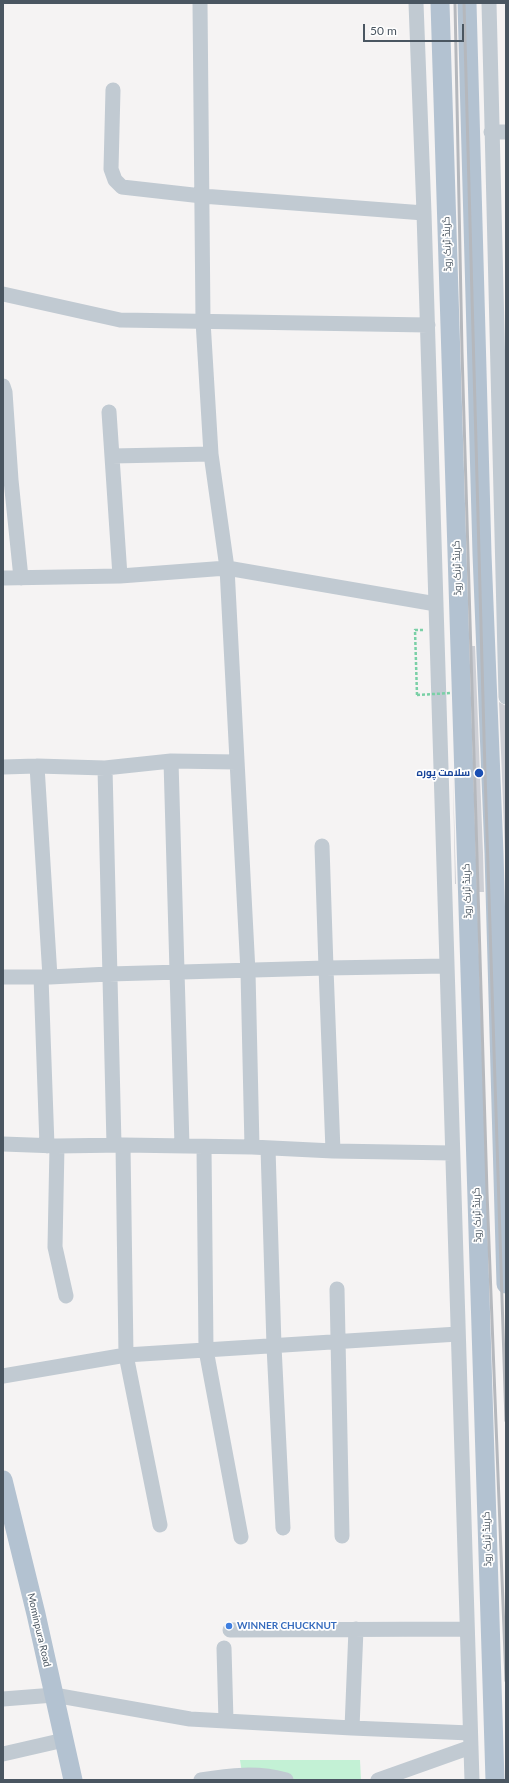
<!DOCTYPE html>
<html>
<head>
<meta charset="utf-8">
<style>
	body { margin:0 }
	#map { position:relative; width:509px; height:1783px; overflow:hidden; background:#f5f3f3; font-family:Lato,sans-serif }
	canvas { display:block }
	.frame { position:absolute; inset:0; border:4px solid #4a5661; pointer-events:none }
	.scale { position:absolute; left:363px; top:24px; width:101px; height:18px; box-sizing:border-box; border:2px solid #4a5661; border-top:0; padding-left:5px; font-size:12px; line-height:14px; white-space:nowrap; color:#4a5661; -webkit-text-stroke:3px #fff; paint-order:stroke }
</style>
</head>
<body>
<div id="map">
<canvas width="509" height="1783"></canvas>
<div class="frame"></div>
<div class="scale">50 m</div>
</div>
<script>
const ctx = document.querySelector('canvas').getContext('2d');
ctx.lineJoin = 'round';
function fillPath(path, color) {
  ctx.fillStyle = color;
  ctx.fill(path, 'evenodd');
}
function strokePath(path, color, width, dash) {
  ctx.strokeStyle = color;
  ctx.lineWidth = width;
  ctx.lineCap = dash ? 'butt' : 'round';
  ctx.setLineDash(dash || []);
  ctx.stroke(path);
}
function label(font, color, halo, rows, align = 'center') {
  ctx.font = font + ' Lato,Cairo,sans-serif';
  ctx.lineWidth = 3.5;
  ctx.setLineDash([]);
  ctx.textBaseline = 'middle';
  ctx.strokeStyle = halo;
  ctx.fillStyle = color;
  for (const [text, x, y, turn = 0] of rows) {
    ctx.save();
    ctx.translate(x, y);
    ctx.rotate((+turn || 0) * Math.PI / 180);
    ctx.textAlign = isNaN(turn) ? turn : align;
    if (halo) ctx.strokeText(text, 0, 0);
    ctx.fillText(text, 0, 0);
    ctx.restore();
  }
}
fillPath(new Path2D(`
	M240,1760H360L361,1780H243Z`), '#c3f1d5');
fillPath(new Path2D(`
	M471,646H475L483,853L484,892H479Z
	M499,702L506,706V887L505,853Z
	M453,776L456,884H455Z`), '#cdcfd5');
strokePath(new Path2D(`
	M417,695L415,630H423`), '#7ad0a6', 2.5, [3, 2]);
strokePath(new Path2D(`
	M200,3L203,321L211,454L227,568L248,972L252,1147
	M416,3L424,213L472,1780
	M489,3L506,697
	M113,90L111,169L115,180L122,187L202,196L424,213
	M491,132H506
	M3,294L120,320L428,325
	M3,386L5,392L11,480L21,578
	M109,412L120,576
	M112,456L211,454
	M3,578L120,576L227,568L436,604
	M171,761L182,1146
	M37,766L50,977
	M3,767L37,766L105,768L171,761L236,762
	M105,768L114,1145
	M322,846L326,968L447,966
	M3,977H50L109,974L326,968L333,1151
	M41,977L47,1146
	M3,1144L57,1146L123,1145L252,1147L333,1151L452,1153
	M123,1145L126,1355L160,1525
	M57,1146L55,1247L66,1296
	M204,1147L206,1350L241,1537
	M268,1148L274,1346L283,1528
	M337,1289L342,1536
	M3,1376L126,1355L458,1334
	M230,1630L467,1629
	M224,1648L226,1721
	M3,1699L54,1695L190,1719L352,1728L470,1733
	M352,1728L356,1629
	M3,1754L64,1740
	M201,1780C230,1775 258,1772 286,1780
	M378,1780L471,1747`), '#c1cad2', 15);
strokePath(new Path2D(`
	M440,3L495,1780
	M467,3L482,554L494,853L506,1284
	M3,1480L36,1614L73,1780`), '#b3c2d1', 19);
strokePath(new Path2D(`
	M455,3L462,352L487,1192L506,1681
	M464,3L485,773L506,1421`), '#b5b8bd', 3);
strokePath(new Path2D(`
	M417,695L451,693`), '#7ad0a6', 2.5, [3, 2]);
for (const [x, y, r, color] of [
	[479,773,5,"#1a4fb4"],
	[229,1626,4,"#3f7fe0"]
]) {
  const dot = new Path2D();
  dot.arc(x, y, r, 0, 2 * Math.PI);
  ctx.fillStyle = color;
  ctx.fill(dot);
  strokePath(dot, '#fff', 1.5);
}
label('10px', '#4a5661', '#fff', [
	["گرینڈ ٹرنک روڈ",447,244,-92],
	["گرینڈ ٹرنک روڈ",457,568,-92],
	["گرینڈ ٹرنک روڈ",467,891,-92],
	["گرینڈ ٹرنک روڈ",477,1215,-92],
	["گرینڈ ٹرنک روڈ",487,1539,-92],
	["Mominpura Road",39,1630,77]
]);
label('bold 10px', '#164399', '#fff', [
	["سلامت پورہ",470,773]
], 'right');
label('bold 10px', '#366cbe', '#fff', [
	["WINNER CHUCKNUT",237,1626]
], 'left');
</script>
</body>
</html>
